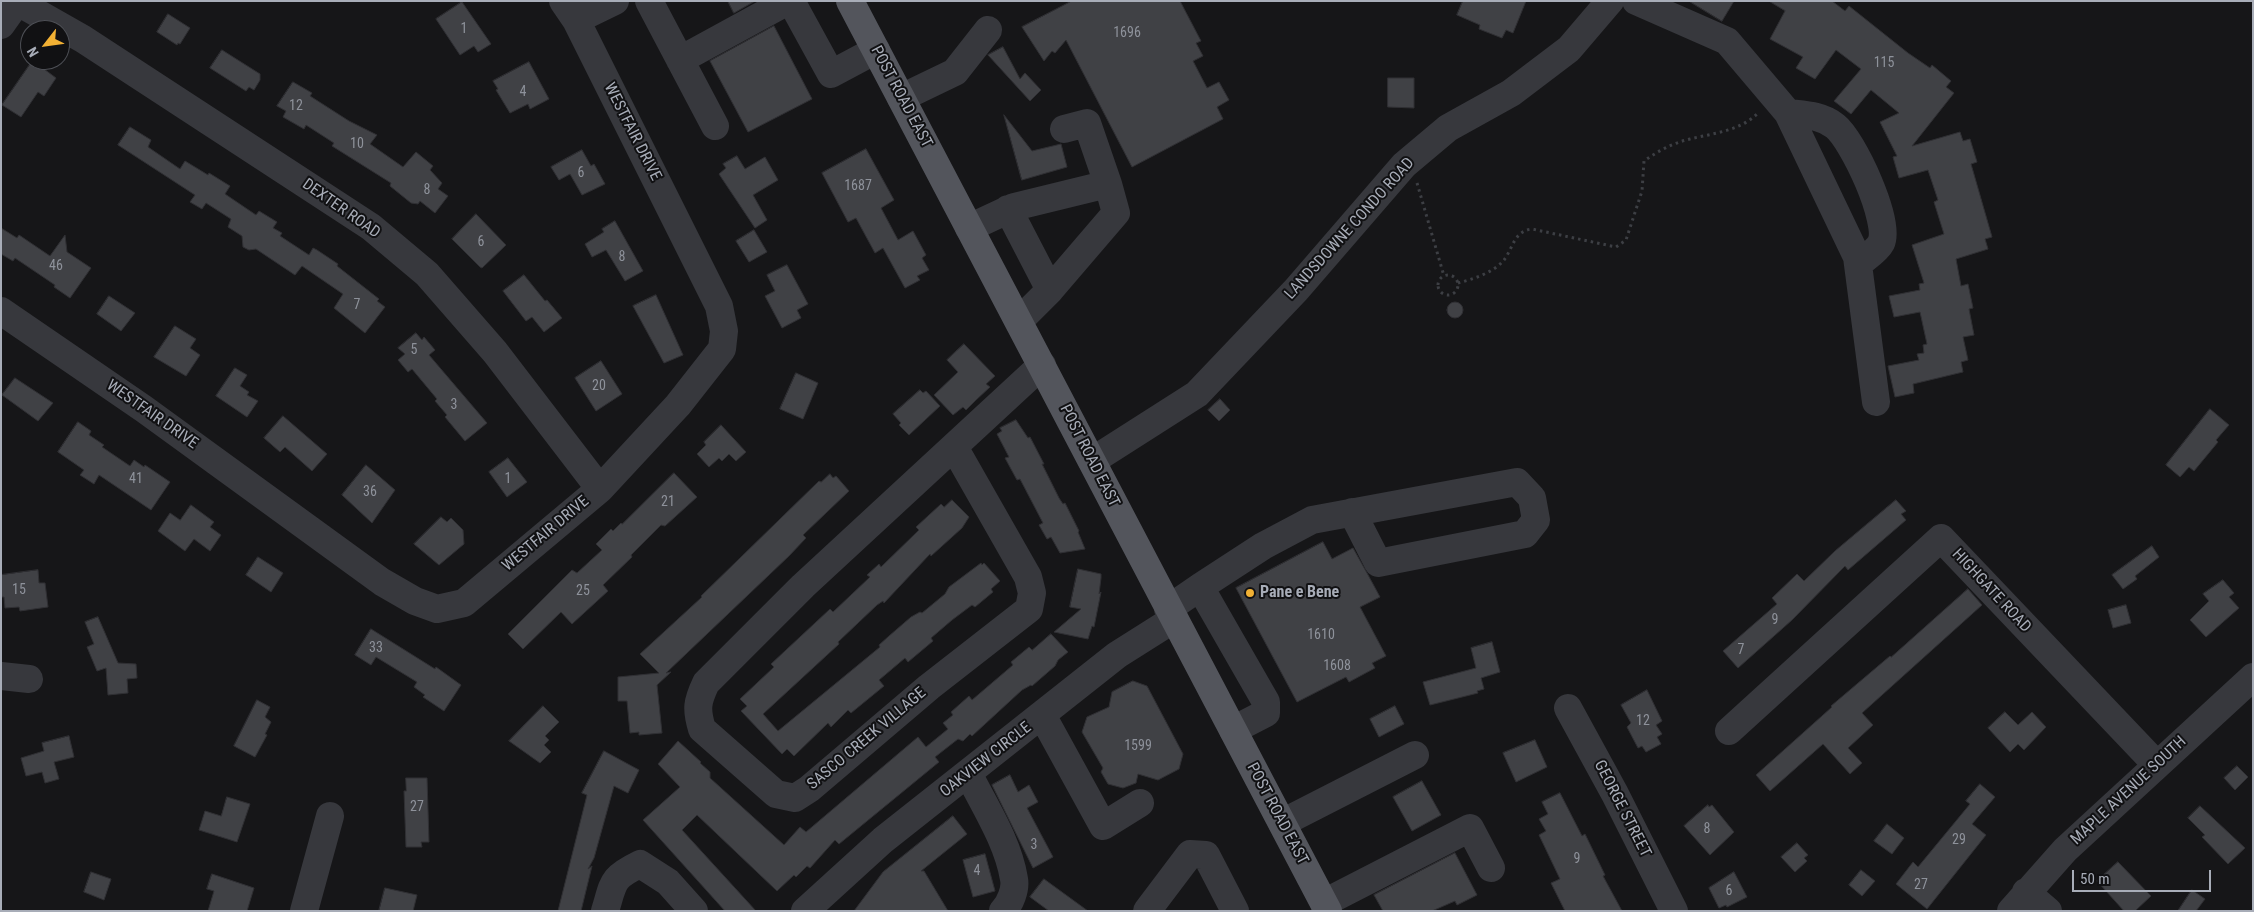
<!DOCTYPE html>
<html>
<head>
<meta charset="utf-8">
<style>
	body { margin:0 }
	#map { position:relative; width:2254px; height:912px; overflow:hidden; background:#161618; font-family:"Roboto Condensed",sans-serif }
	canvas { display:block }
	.frame { position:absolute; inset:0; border:2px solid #a8adb8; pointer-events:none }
	.north { position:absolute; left:20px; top:20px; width:50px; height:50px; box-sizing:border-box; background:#111113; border:1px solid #4d4f55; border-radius:50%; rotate:240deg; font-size:14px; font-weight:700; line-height:20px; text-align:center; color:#a8adb8 }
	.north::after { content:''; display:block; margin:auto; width:18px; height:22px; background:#f2b134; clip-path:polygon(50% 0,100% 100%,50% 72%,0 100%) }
	.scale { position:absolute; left:2072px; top:870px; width:139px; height:22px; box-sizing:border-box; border:2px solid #a8adb8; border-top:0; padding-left:6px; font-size:15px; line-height:18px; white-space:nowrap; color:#a8adb8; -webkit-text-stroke:4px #111113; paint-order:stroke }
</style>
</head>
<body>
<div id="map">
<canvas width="2254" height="912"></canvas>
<div class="frame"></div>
<div class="north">N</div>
<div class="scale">50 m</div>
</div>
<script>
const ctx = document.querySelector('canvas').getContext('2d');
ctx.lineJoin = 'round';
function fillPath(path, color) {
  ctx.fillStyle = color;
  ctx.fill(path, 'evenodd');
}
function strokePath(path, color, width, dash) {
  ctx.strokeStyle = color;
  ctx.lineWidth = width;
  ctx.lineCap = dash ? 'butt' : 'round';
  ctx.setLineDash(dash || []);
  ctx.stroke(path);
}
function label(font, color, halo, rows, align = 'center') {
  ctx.font = font + ' "Roboto Condensed",sans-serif';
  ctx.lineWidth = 4;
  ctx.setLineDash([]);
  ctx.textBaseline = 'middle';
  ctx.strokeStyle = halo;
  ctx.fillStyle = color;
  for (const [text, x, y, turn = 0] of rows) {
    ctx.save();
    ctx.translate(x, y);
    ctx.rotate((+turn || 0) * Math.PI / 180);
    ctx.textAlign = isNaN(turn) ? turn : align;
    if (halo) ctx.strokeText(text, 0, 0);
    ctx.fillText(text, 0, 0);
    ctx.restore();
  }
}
const building = new Path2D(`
	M728,1H755L734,13Z
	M1072,1H1180L1201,41L1196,43L1203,56L1193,61L1207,88L1219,82L1229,100L1217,107L1223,119L1132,167L1066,40L1055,53L1052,51L1044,61L1022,27Z
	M1463,1H1526L1513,33L1506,30L1502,38L1479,29L1480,25L1457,15Z
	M1689,1H1734L1722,21Z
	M1769,1H1832L1845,11L1849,6L1908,53L1930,68L1932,65L1951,81L1946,87L1954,93L1912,146L1960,132L1963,141L1970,139L1977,162L1971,164L1992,237L1985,239L1988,249L1956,259L1961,286L1968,284L1973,308L1969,309L1974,335L1963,337L1968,360L1961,362L1963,372L1913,384L1914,393L1895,397L1888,366L1919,360L1917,354L1924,353L1923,345L1927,344L1920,312L1894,317L1889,296L1920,290L1919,284L1924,283L1912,245L1944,234L1934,202L1938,200L1928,170L1899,178L1893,157L1897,156L1880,122L1899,113L1871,90L1851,114L1834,101L1861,69L1836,50L1815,79L1796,68L1803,57L1770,39L1785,11Z
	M462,2L491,44L478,52L474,46L460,55L436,19Z
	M168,14L190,28L180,44L178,43L177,45L157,32Z
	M774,26L812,99L748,132L710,61Z
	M1003,47L1020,79L1025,73L1041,90L1030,101L988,55Z
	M222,50L260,74V80L254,90L249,87L246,91L210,68Z
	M529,62L549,99L530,109L528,104L510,113L496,90L498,89L493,81Z
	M31,63L36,67L40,66L56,78L44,96L38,92L21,117L2,105Z
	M1388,78H1414V108L1388,107Z
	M293,82L312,93L310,96L349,121L377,135L370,144L403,167L416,152L433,166L430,170L442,183L438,189L448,196L435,213L420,201L418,204L411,203L390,186L391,183L332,146L334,143L306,125L304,129L283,117L286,111L277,106Z
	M1004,115L1032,151L1061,144L1067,167L1022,180Z
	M130,127L151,140L148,147L180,169L185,161L208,175L209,173L230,186L225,194L256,215L259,211L277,222L273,228L282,233L280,236L309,255L313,248L317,250L338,264L337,266L379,299L377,301L385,307L365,333L334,308L343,294L302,266L295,275L256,249L249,250L243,247L242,236L228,227L231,219L206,203L202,209L190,202L195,195L118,145Z
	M866,149L894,200L881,208L898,240L913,231L926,255L922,258L929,270L917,276L920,280L905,288L883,248L875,253L856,218L848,222L822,173Z
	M582,150L591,166L594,164L605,184L582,195L570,174L559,180L551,167Z
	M737,156L745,169L765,157L778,180L753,195L767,220L755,228L719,174L726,168L723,164Z
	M476,214L506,245L482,268L480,267L452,239Z
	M615,221L643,271L625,281L606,250L592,257L585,244L604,232L602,229Z
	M1,228L17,238L19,235L50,256L65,235L67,252L91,268L70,298L54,287L55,285L15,258L13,261L1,254Z
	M754,230L767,252L749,262L736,241Z
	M787,265L808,304L797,310L801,318L782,328L765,296L775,291L767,275Z
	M524,275L545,301L547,300L562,318L544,332L532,317L526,321L503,291Z
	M656,295L683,355L664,363L633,306Z
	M109,296L135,313L121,331L97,314Z
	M1447 310a8 8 0 1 1 16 0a8 8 0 1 1-16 0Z
	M175,326L196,339L190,348L200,355L186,376L154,357Z
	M416,333L422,340L424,337L435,350L429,355L487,423L465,441L445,417L447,415L435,401L437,399L412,369L408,372L398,360L405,354L398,348Z
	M964,344L995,376L986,384L990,387L975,401L966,410L963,407L953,415L934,395L958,372L947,360Z
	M601,361L622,394L596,411L575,378Z
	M235,368L247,375L240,386L249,392L247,395L258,401L247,417L216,396Z
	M796,373L818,383L803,419L780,409Z
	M15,378L53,403L38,421L2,395Z
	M920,390L923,393L926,391L940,406L909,435L899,425L901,423L893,414Z
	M1220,399L1230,410L1219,421L1208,410Z
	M2210,409L2229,425L2216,440L2218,442L2194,471L2189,467L2180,477L2166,465Z
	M283,416L327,454L312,471L285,447L280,452L264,438Z
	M1016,420L1028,438L1030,437L1044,464H1042L1059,498L1063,504L1065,503L1079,531L1078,532L1085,549L1060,553L1051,537L1047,539L1039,525L1043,523L1020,479L1017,480L1005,458L1009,457L997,434L1002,431L1000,428Z
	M78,422L91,431L89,435L104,445L102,447L130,466L134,460L144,467L145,465L170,482L151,510L99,475L94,484L80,475L84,470L58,452Z
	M721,425L746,452L736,461L729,454L722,461L719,458L709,467L697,454L706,445L704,442Z
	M508,458L527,482L507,497L489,472Z
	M366,465L395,490L372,523L342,495Z
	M674,473L697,497L665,526L661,525L631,555L632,557L603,585L608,591L572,624L561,612L523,649L508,634L572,570L577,573L602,550L596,544L611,529L613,531L621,523L622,524Z
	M830,474L833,478L836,476L849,491L803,535L806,538L789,556L666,673L671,672L657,685L662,733L639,735V732L630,733L627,701H618V677L659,673L640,654L702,597L701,596L819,481L821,482Z
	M952,500L969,517L962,528L931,556L930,554L884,603L883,601L877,605L838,642L839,644L763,714L778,731L880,647L879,645L889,636L911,617L920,612L922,613L945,594L949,587L981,563L982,565L984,563L1000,581L991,589L993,592L975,607L972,605L952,620L931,638L933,641L908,662L905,658L879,680L884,686L851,713L848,710L831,727L828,723L794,756L787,749L782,754L741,711L747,706L740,699L774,667L771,664L830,609L833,612L870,577L867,575L879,564L881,567L919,530L916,527L941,504L944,507Z
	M1896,500L1906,511L1901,514L1906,520L1848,570L1845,566L1792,620L1738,668L1723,651L1777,604L1772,598L1797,574L1804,581L1835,551Z
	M191,505L214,522L210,527L221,535L210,551L194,539L185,551L158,531L170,513L180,520Z
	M441,517L447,522L451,518L463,530L464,544L439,565L414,544Z
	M1323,542L1332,559L1353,548L1367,573L1380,597L1360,607L1386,656L1372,663L1375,668L1349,682L1346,677L1297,702L1236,588Z
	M2152,546L2159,557L2135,576L2137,579L2123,589L2112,575Z
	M258,557L283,573L271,592L246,575Z
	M1078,569L1101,574V578L1099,594L1101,592L1094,627L1092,626L1088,639L1054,632L1081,609L1070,607Z
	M38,570L39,583H45L48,607L20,611L19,607L5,608L4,597H1V575Z
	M2223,580L2234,593L2229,597L2239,608L2206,637L2190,620L2209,601L2203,594Z
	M1968,589L1982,605L1862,713L1873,725L1848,748L1862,763L1850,774L1823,744L1770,791L1756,775L1832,707L1831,706L1890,656L1891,657Z
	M2126,605L2131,623L2113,628L2108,610Z
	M98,617L118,663L136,664L137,678L127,679L128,693L108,695L106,668L97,671L87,647L94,644L85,622Z
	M371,629L435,669L436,667L461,685L444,711L423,697L425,695L414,687L417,682L376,657L371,665L355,655Z
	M1051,634L1068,652L1058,660L1055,666L1032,686L1031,685L1022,690L972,736L970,734L963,741L958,739L935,757L939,762L839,844L835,840L810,868L807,866L796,877L794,875L777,891L697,815L682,830L756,911H725L643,820L680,787L658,764L678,741L701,762L700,763L710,772V778L784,845L800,827L806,832L918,737L926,747L948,729L943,723L953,715L951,712L969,696L972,700L1013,665L1011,662L1029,647L1032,650Z
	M1492,642L1500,672L1481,678L1484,689L1477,691L1478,693L1430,705L1423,682L1476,668L1471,648Z
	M1133,681L1147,686L1183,754L1179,769L1158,780L1138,774L1136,783L1123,788L1108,784L1101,772L1103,768L1082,732L1087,717L1109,707L1112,692Z
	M1647,690L1662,721L1656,725L1662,734L1657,737L1661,744L1646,752L1642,746L1638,748L1627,727L1631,723L1621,705Z
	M257,700L270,707L265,717L271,722L265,734L267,735L255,757L234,746Z
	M543,706L559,722L545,736L549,740L544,745L551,752L540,763L509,741Z
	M1395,706L1404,724L1379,737L1370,719Z
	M2005,712L2018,725L2032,712L2046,727L2024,750L2018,744L2010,752L1988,728Z
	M69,736L74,757L54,762L59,779L45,783L42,772L26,776L21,758L44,751L42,743Z
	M1535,740L1547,767L1516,782L1503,753Z
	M604,751L639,770L628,793L614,786L594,858L588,869L592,866L581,911H558L587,795L582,793Z
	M2237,766L2248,777L2235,790L2224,778Z
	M1010,775L1018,792L1029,785L1038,802L1027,808L1053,857L1033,868L992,785Z
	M406,778H427L429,842H421L422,847H406L404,791H406Z
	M1422,781L1441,815L1412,831L1393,797Z
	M1980,784L1995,797L1972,824L1986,835L1927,909L1896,884L1913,862L1918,867L1970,804L1966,801Z
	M1560,793L1582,836L1585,834L1605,875L1603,876L1622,911H1565L1551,883L1560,879L1539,835L1546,831L1539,819L1548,814L1542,802Z
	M227,797L250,804L237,842L199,830L205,811L221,816Z
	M1708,805L1709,807L1712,805L1734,832L1710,855L1684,826Z
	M2200,806L2245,848L2228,864L2202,837L2205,835L2188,818Z
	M953,816L967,834L921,871H924L948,911H854L883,872Z
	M1887,824L1904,838L1892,854L1874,841Z
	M1797,843L1808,855L1804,858L1807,861L1795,872L1781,857Z
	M1455,853L1477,895L1457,905L1455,901L1432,911H1383L1374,895Z
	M985,854L995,891L973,897L963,860Z
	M2118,862L2151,896L2135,911H2124L2097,881Z
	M1861,870L1875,881L1862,896L1849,885Z
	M91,872L111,879L104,900L84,892Z
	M1734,872L1747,897L1727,907L1726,905L1719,908L1709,888Z
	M212,874L254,888L247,911H208L214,891L207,889Z
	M1044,879L1088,911H1049L1030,897Z
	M385,888L417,895L413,911H379Z
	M2192,890L2205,899L2196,911H2178Z`);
fillPath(building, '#404145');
strokePath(building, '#303034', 1);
strokePath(new Path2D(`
	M1417,183L1444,276
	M1438 285a10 10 0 1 1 20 0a10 10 0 1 1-20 0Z
	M1458,283C1473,279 1493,273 1504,260C1513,248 1514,231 1532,229L1616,247L1626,240L1642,191L1644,161C1658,151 1673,143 1690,139C1714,133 1741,131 1759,112`), '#3d3f44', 3, [2.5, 4]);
strokePath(new Path2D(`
	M649,1L715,126
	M791,1L831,74L876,50
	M1636,1L1727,41L1788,113L1857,257L1876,402
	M18,2L83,39L371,227L427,274L495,352L600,489
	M576,20L615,1
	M1,25L18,1
	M680,60L788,1
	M901,98L955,72L988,30
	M1788,113C1805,115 1821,115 1835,126C1853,140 1891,222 1881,243C1877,251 1865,258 1858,264
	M1064,129L1087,123L1108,184
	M969,228L1014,207L1108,184L1116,213L1050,290L1008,209
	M1,311L144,409L382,582L415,601L437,609L464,603L600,489L678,405L722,349L724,331L719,306L576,20L563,1
	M1019,321L1050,290
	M954,447L1028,577L1032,593L1029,609L929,687L809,789L795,798L776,794L702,729C696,709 697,702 706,683L803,586L1042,365
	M1092,461L1197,394L1296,290L1404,165L1448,128L1511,93L1569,49L1610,1
	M1200,587L1263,546L1312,520L1517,482L1532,498L1536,520L1525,534L1378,563L1352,512
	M1168,609L1200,587L1266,702V713L1233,730
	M1,676L29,679
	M1568,708L1615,794L1674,911
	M1042,715L1103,826L1140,803
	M1729,731L1941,538L2157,765
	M968,773C985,807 1008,842 1014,879C1016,889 1010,904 1003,911
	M1282,823L1415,755
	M2026,892L2048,911
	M1324,903L1470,828L1491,868
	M304,911L330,816
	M605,911C614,882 611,878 640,864L668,882L694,911
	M805,911L883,840L1117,655L1174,619
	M1147,911L1190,854L1206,855L1235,911
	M2011,911L2065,850L2253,677`), '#37383d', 28);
strokePath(new Path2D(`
	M850,1L1328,911`), '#53555c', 28);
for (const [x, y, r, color] of [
	[1250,593,5,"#f2b134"]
]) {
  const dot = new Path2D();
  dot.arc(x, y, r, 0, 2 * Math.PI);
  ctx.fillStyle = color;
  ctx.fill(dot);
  strokePath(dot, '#111113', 2);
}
label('14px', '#8e929b', null, [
	["1",464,29],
	["1696",1127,33],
	["115",1884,63],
	["4",523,92],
	["12",296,106],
	["10",357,144],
	["6",581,173],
	["1687",858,186],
	["8",427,190],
	["6",481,242],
	["8",622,257],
	["46",56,266],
	["7",357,305],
	["5",414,350],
	["20",599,386],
	["3",454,405],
	["41",136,479],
	["1",508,479],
	["36",370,492],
	["21",668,502],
	["15",19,590],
	["25",583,591],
	["9",1775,620],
	["1610",1321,635],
	["33",376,648],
	["7",1741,650],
	["1608",1337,666],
	["12",1643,721],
	["1599",1138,746],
	["27",417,807],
	["8",1707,829],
	["29",1959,840],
	["3",1034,845],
	["9",1577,859],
	["4",977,871],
	["27",1921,885],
	["6",1729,891]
]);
label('16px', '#a8adb8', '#111113', [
	["POST ROAD EAST",901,97,62],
	["WESTFAIR DRIVE",632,132,63],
	["DEXTER ROAD",341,209,35],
	["LANDSDOWNE CONDO ROAD",1350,229,-48],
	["WESTFAIR DRIVE",152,415,35],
	["POST ROAD EAST",1089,456,63],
	["WESTFAIR DRIVE",546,534,-40],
	["HIGHGATE ROAD",1991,591,47],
	["SASCO CREEK VILLAGE",867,739,-40],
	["OAKVIEW CIRCLE",986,760,-38],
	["MAPLE AVENUE SOUTH",2129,791,-43],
	["GEORGE STREET",1622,809,63],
	["POST ROAD EAST",1277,814,62]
]);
label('bold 16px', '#a8adb8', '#111113', [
	["Pane e Bene",1260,593]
], 'left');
</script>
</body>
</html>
